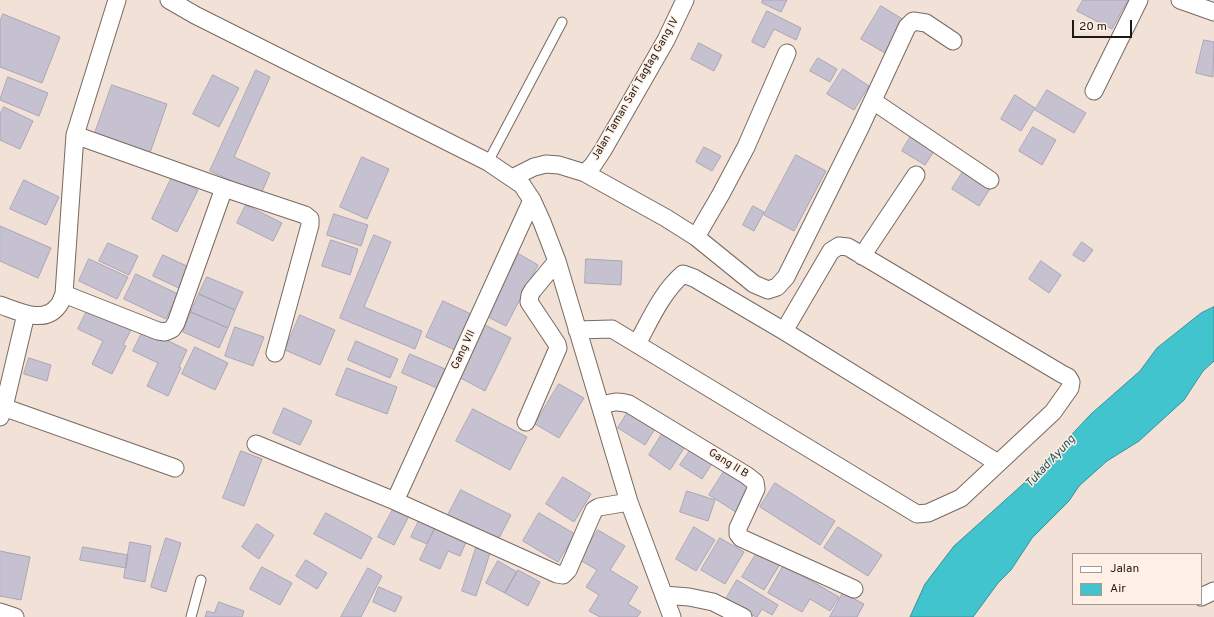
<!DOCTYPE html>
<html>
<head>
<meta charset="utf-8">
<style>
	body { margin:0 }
	#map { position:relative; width:1214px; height:617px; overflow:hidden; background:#f1e1d7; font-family:Overpass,sans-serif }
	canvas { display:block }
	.legend { position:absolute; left:1072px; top:553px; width:130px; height:52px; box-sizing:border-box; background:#ffefe4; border:1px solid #a59991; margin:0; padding:5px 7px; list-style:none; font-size:12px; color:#1f1915 }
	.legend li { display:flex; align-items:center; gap:8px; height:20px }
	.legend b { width:20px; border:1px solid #a59991 }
	.scale { position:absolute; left:1072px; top:20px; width:60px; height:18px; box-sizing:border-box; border:2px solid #1f1915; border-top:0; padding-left:5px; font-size:12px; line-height:14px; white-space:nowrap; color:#1f1915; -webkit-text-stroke:3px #ffefe4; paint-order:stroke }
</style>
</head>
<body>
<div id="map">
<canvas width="1214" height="617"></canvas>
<ul class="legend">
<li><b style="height:5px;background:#fff"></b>Jalan</li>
<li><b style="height:11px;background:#42c4ce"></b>Air</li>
</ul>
<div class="scale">20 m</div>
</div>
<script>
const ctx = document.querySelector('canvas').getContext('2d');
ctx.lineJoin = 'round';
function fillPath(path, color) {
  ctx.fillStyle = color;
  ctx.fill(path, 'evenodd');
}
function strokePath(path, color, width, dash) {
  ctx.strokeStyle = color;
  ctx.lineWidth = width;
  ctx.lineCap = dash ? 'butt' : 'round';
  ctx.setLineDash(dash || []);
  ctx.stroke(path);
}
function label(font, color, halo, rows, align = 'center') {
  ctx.font = font + ' Overpass,sans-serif';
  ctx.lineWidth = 3;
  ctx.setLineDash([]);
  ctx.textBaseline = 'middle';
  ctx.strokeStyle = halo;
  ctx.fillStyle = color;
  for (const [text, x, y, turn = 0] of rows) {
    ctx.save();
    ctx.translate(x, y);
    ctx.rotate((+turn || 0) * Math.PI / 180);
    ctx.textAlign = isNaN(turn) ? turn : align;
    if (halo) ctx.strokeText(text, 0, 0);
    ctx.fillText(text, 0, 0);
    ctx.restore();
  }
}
const water = new Path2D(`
	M1214,307V361L1203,371L1184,400L1139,441L1107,461L1079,486L1069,501L1032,538L1011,570L998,583L973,617H910L925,584L954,546L1022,485L1062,445L1091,414L1140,371L1157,348L1201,313Z`);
fillPath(water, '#42c4ce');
strokePath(water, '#389196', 1);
const building = new Path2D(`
	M763,0H787L781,12L762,3Z
	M1083,0H1128L1112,29L1077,11Z
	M881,6L904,20L885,53L861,39Z
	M767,11L801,28L796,40L774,29L764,48L752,42Z
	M3,14L60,37L42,83L0,67V22Z
	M1204,40L1214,42L1213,77L1196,73Z
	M699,43L722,55L714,71L691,59Z
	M818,58L837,69L830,82L810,71Z
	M843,69L869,86L854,110L827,94Z
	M256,70L270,77L234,157L270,173L261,194L210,171Z
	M213,75L239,88L219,127L193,114Z
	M8,77L48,93L39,116L0,100Z
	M112,85L167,104L150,153L95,133Z
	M1047,90L1086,113L1074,133L1035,110Z
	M1015,95L1035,108L1021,131L1001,119Z
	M4,107L33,121L20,149L0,140V114Z
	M1033,127L1056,140L1042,165L1019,151Z
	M914,131L938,145L925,165L902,151Z
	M704,147L721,156L712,171L696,162Z
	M796,155L826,171L794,231L764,215Z
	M362,157L389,169L367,219L340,207Z
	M966,167L993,184L979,206L952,189Z
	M172,177L198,190L177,232L152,219Z
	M24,180L59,197L46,225L10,209Z
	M246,205L282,223L273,241L237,223Z
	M753,206L764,212L754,231L743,225Z
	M334,214L368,225L361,246L327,235Z
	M0,226L51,248L38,278L0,261Z
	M374,235L391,242L364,307L422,331L415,349L340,318Z
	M331,240L358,249L350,275L322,266Z
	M1082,242L1093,250L1084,262L1073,255Z
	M108,243L138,256L129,275L99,261Z
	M519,254L538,265L506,326L486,316Z
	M163,255L189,267L179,288L153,276Z
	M89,259L128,277L117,299L79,281Z
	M586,259L622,261L621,285L585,283Z
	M1041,261L1061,275L1049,293L1029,279Z
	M136,274L178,294L166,319L124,299Z
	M207,277L243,292L235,310L199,294Z
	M199,294L235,310L228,328L191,312Z
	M443,301L471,314L455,350L426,337Z
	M89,307L132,328L123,345L126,346L112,374L92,364L103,341L78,329Z
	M191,312L228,328L219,348L183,332Z
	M300,315L335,330L320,365L285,350Z
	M483,324L511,338L485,391L457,376Z
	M235,327L264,337L253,366L225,356Z
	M144,329L187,350L179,367L181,368L168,396L147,386L158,363L133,351Z
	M356,341L398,359L390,378L348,360Z
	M195,347L228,363L215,390L182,374Z
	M410,354L445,369L437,388L402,373Z
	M29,358L51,365L47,381L24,374Z
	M347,368L397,387L387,414L336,395Z
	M559,384L584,398L559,438L535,424Z
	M284,408L312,421L300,445L273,433Z
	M473,409L527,437L510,470L456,441Z
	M629,410L656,427L645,445L618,428Z
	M664,431L686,445L670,470L649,455Z
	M692,448L713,462L702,479L680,465Z
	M241,451L262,459L244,506L223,498Z
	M725,470L755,489L739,514L709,495Z
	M563,477L591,494L574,522L546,504Z
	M775,483L835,521L820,545L760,507Z
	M461,490L511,515L498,540L448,515Z
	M687,491L715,500L708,521L680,512Z
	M395,506L410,514L394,545L378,537Z
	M326,513L372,538L361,559L314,534Z
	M539,513L575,534L558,562L523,541Z
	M419,521L435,528L427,544L411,537Z
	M257,524L274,535L259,559L242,547Z
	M436,526L467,540L460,556L448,551L440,569L420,560Z
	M694,527L715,540L696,571L676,559Z
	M838,527L882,555L868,576L824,548Z
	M598,530L625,546L610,570L638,587L628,604L641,612L637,617H600L589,611L599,595L586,587L597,570L580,560Z
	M166,538L181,543L166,592L151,587Z
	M720,538L744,552L725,584L701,570Z
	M130,542L151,546L145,582L124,578Z
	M83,547L128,555L126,568L80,560Z
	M476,548L490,553L476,596L462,591Z
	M0,551L30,557L21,600L0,596Z
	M758,551L780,564L764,590L742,577Z
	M306,560L327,573L317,589L296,576Z
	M498,561L517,572L505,593L486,583Z
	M784,565L839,597L830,611L810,599L802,612L768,593Z
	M262,567L292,583L280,605L250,589Z
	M368,568L382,576L361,617H341Z
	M518,570L540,582L528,606L505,593Z
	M737,580L778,605L772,615L762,609L757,617H756L726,599Z
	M379,587L402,597L395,612L373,602Z
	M843,593L864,604L857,617H830Z
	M219,602L244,611L242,617H205L207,611L214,613Z`);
fillPath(building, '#c6c1d1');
strokePath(building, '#aaa5b5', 1);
const lane = new Path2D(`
	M488,162L562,22
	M191,617L201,580`);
const street = new Path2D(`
	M169,0L195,15L488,162L522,185L532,200L542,222L557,261L629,502L672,617
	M1180,0L1214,12
	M1094,91L1139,0
	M873,101L990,180
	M75,135L224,188L305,215L310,219V225L275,353
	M585,173L593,165L603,150L666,40L685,0
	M512,178L534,167L546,164L559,165L585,173L666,218L696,237L754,284L768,290L777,287L786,277L860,128L907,27L913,21L926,23L953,41
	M696,237L721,194L746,147L787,53
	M862,256L916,175
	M64,294L158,331L165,332L172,329L176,323L224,188
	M0,305C18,311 44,325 58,306C61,303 62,298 64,294L75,135L117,0
	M577,330L612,329L917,514L928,513L961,498L1053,412L1070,388L1071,382L1068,377L1062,374L848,247L839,246L831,251L784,331
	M637,344C650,320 662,292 683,274L694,278L784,331L998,463
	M0,406L175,468
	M601,407C611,401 618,401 629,404L746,475L755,482L756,489L738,528V534L741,538L854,589
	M0,417L4,407L26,314
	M526,422L558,348L557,344L529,302L530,295L533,290L557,261
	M256,444L395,501L557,574L563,575L568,570L594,510L599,507L629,502
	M395,501L532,200
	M664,595L689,597L713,602L743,617
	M1201,597L1214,591
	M0,612L15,617`);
strokePath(lane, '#786a61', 11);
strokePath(street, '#786a61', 19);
strokePath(lane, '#fff', 9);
strokePath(street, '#fff', 17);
label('11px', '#1f1915', '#ffefe4', [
	["Jalan Taman Sari Tagtag Gang IV",636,89,-60],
	["Gang VII",464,350,-65],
	["Gang II B",728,464,32]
]);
label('italic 12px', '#1e5458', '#ffefe4', [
	["Tukad Ayung",1051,462,-47]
]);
</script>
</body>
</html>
